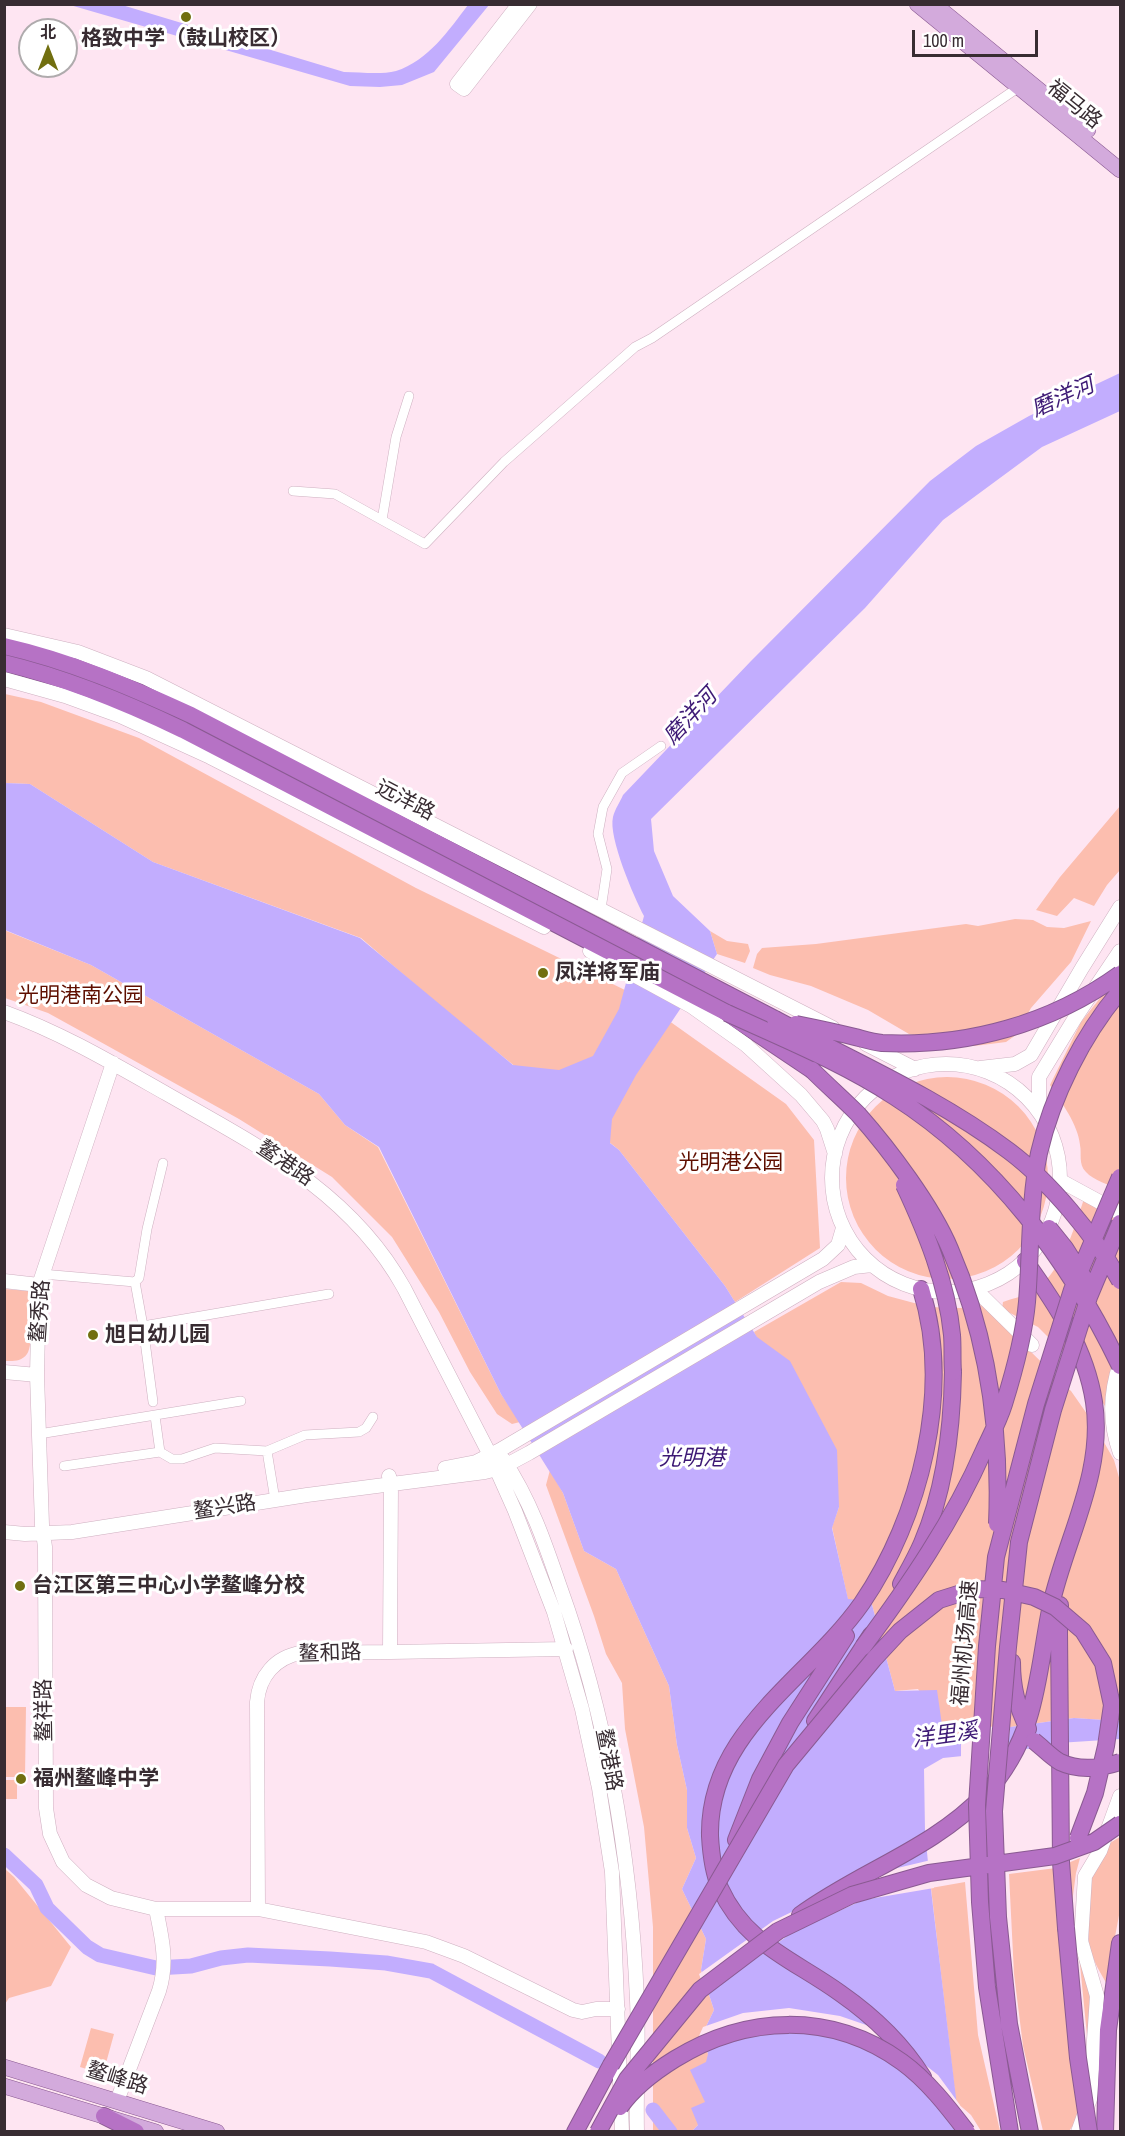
<!DOCTYPE html>
<html>
<head>
<meta charset="utf-8">
<style>
	body { margin:0 }
	#map { position:relative; width:1125px; height:2136px; overflow:hidden; background:#fee5f2; font-family:"Archivo Narrow","Noto Sans SC",sans-serif }
	canvas { display:block }
	.frame { position:absolute; inset:0; border:6px solid #382c32; pointer-events:none }
	.north { position:absolute; left:18px; top:18px; width:60px; height:60px; box-sizing:border-box; background:#fff; border:2px solid #afabad; border-radius:50%; rotate:0deg; font-size:16px; font-weight:700; line-height:24px; text-align:center; color:#382c32 }
	.north::after { content:''; display:block; margin:auto; width:21px; height:27px; background:#716f10; clip-path:polygon(50% 0,100% 100%,50% 72%,0 100%) }
	.scale { position:absolute; left:912px; top:30px; width:126px; height:27px; box-sizing:border-box; border:3px solid #382c32; border-top:0; padding-left:8px; font-size:18px; line-height:21px; white-space:nowrap; color:#382c32; -webkit-text-stroke:4px #fff; paint-order:stroke }
</style>
</head>
<body>
<div id="map">
<canvas width="1125" height="2136"></canvas>
<div class="frame"></div>
<div class="north">北</div>
<div class="scale">100 m</div>
</div>
<script>
const ctx = document.querySelector('canvas').getContext('2d');
ctx.lineJoin = 'round';
function fillPath(path, color) {
  ctx.fillStyle = color;
  ctx.fill(path, 'evenodd');
}
function strokePath(path, color, width, dash) {
  ctx.strokeStyle = color;
  ctx.lineWidth = width;
  ctx.lineCap = dash ? 'butt' : 'round';
  ctx.setLineDash(dash || []);
  ctx.stroke(path);
}
function label(font, color, halo, rows, align = 'center') {
  ctx.font = font + ' "Archivo Narrow","Noto Sans SC",sans-serif';
  ctx.lineWidth = 6;
  ctx.setLineDash([]);
  ctx.textBaseline = 'middle';
  ctx.strokeStyle = halo;
  ctx.fillStyle = color;
  for (const [text, x, y, turn = 0] of rows) {
    ctx.save();
    ctx.translate(x, y);
    ctx.rotate((+turn || 0) * Math.PI / 180);
    ctx.textAlign = isNaN(turn) ? turn : align;
    if (halo) ctx.strokeText(text, 0, 0);
    ctx.fillText(text, 0, 0);
    ctx.restore();
  }
}
fillPath(new Path2D(`
	M5,694L41,702L139,738L416,888L627,991L786,1104L814,1140L820,1248L735,1302L725,1286L619,1150L440,1006L361,938L153,862L30,784L5,783Z
	M1120,806V870L1107,885L1094,906L1074,898L1057,916L1036,910L1060,877Z
	M1015,919L1033,920L1047,927L1064,928L1091,921L1071,962L1031,1008L1016,1035L1006,1042L974,1046L909,1034L868,1010L811,986L770,975L753,968L757,954L762,948L816,944L966,924L978,926Z
	M4,930L91,965L319,1094L345,1125L378,1147L501,1394L520,1422L512,1424L497,1414L470,1372L439,1312L392,1237L332,1177L239,1119L106,1045L48,1013L5,998Z
	M710,931L727,941L748,944L750,951L745,963L717,954Z
	M1120,973V1188C1110,1186 1093,1180 1086,1172C1078,1164 1082,1154 1080,1145C1078,1124 1061,1102 1050,1085L1081,1022Z
	M846 1178a101 101 0 1 1 202 0a101 101 0 1 1-202 0Z
	M1086,1193L1120,1201V1427H1116L1113,1418L1080,1369L1038,1327L1002,1309L1003,1302C1014,1298 1029,1295 1038,1288C1065,1265 1075,1225 1086,1193Z
	M841,1282L861,1283L888,1296L929,1307L960,1308L983,1305L1071,1391L1092,1421L1114,1460L1120,1481V1688L1118,1721L1074,1718L954,1735L942,1726L918,1689L895,1691L871,1601L848,1600L832,1527L839,1507L754,1332Z
	M4,1289L30,1291C30,1305 34,1345 27,1354C21,1362 13,1361 5,1361Z
	M550,1470L563,1493L584,1551L616,1569L669,1686L677,1745L687,1790V1828L696,1858L682,1889L706,1939L701,1970L714,2010L702,2035L708,2054L705,2102L698,2125L692,2131H653V1927L644,1827L625,1729L622,1683L606,1654L594,1616L546,1485Z
	M5,1707H26L25,1777H5Z
	M5,1780H17V1799H5Z
	M1120,1837V1910L1111,1958L1108,1986C1101,1974 1091,1958 1089,1943C1086,1920 1087,1864 1104,1847C1109,1843 1115,1840 1120,1837Z
	M1080,1858L1076,1873L1066,1948L1082,2113L1069,2131H1043L1023,2046L1014,1974L1009,1874L1056,1868Z
	M5,1869L14,1877L71,1947L51,1986L9,1998L5,2004Z
	M965,1882L978,2035L1000,2131H981L971,2115L956,2102L931,1888Z
	M1079,1954L1090,1984L1088,2046Z
	M91,2028L114,2034L103,2074L80,2067Z`), '#fcbeaf');
fillPath(new Path2D(`
	M70,5H122L344,72C360,72 380,75 396,71C428,61 449,30 468,5H489L434,72L402,85L380,87L350,86Z
	M1120,373V411L1042,447L943,520L865,608L651,819L654,851L673,896L710,931L717,954L636,1075L612,1119L610,1143L619,1150L725,1286L757,1337L790,1361L837,1450L839,1507L832,1528L848,1599L871,1601L895,1691L937,1690L942,1725L954,1735L1074,1718L1120,1721V1739L1058,1743L1021,1750L943,1758L924,1769L925,1831L929,1873L960,2131H692L698,2125L691,2108L705,2102L690,2070L706,2062L708,2054L702,2035L714,2010L701,1970L706,1939L682,1889L696,1858L687,1828V1790L677,1745L669,1686L616,1569L584,1551L563,1493L501,1394L379,1147L345,1125L319,1094L91,965L5,930V783L30,784L153,862L360,938L513,1065L559,1070L593,1056L619,1009L644,916C634,897 608,837 613,817C615,809 620,802 623,795L751,661L930,481L976,446L1029,416Z`), '#c2adfe');
fillPath(new Path2D(`
	M1010,1724L1008,1754L961,1759V1731Z
	M931,1860L934,1888L863,1900L793,1932L706,1994L699,1974L773,1921L868,1875Z
	M789,2008L840,2016L872,2027L900,2045L938,2075L960,2105L963,2132L905,2070L869,2045L784,2025L702,2047L699,2036L703,2027L743,2013Z`), '#fee5f2');
strokePath(new Path2D(`
	M4,1855L36,1885L47,1908L87,1947L100,1955L156,1968L191,1966L221,1958L248,1955L330,1959L386,1963L431,1971L599,2061
	M653,2110L670,2132`), '#c2adfe', 15);
const street = new Path2D(`
	M293,491L335,494L425,544L504,462L635,347L652,338L1019,87
	M382,520L396,437L409,396
	M601,909L607,869L598,834L603,807L622,773L661,746
	M42,1274L135,1282
	M143,1326L329,1294
	M153,1402L143,1326L135,1282L139,1278L147,1229L163,1163
	M155,1416L160,1452
	M39,1434L241,1401
	M267,1451L275,1500
	M64,1466L160,1452L172,1459H182L215,1448L267,1451L305,1435L359,1432L366,1428L373,1417`);
const secondary = new Path2D(`
	M519,4L457,84L464,89L530,4
	M4,635L78,652L146,678L833,1028
	M4,679L65,696L120,716L210,757L544,927
	M590,951L691,1006L746,1045L801,1095L823,1121L827,1129L835,1154
	M4,1012C62,1033 114,1064 167,1094C258,1146 351,1192 404,1288L490,1455L515,1511L554,1612L582,1709L599,1788L612,1872L622,2132
	M866,1044L915,1069
	M113,1063L39,1285L37,1375L42,1525L45,1547L46,1808L50,1834L63,1862L86,1885L111,1898L156,1909H258L426,1942L464,1956L573,2010L582,2012L596,2009H618
	M832 1178a114 114 0 1 1 228 0a114 114 0 1 1-228 0Z
	M980,1068L1015,1064L1031,1055L1082,968L1120,907
	M1039,1112V1077L1075,1018L1120,951
	M1061,1181L1120,1213
	M4,1281L39,1285
	M975,1289L1032,1345
	M1120,1363C1110,1394 1109,1422 1120,1453
	M4,1372L37,1375
	M503,1459C530,1499 545,1543 560,1587C608,1720 631,1859 637,2000C639,2044 636,2088 637,2132
	M445,1468L476,1462L500,1450L823,1259L838,1245L843,1228
	M4,1532L25,1534L72,1532L307,1495L485,1472L501,1468L529,1453L819,1282L854,1267L872,1265
	M390,1652L566,1649
	M258,1909L257,1702C259,1677 275,1657 301,1653L390,1652L391,1484L389,1476
	M117,2101L159,1991C168,1962 162,1938 156,1909
	M1078,2132L1090,2099L1097,1996L1081,1941L1085,1876L1100,1851L1120,1796`);
const primary = new Path2D(`
	M917,4L1120,170
	M934,4L1088,130
	M4,2067L217,2132
	M4,2086L156,2132`);
const highway = new Path2D(`
	M4,646C70,661 130,687 191,715L775,1019
	M4,663C67,678 125,702 183,730L727,1013L812,1070
	M921,1289C953,1390 920,1518 862,1603C808,1680 708,1731 710,1836C711,1854 713,1872 720,1888C746,1945 793,1959 840,1993C873,2016 901,2042 923,2077
	M901,1584C908,1571 916,1557 922,1543C945,1490 952,1430 953,1372
	M1060,1605L1059,1631L1061,1862L1066,1928
	M1012,1662C1012,1688 1017,1706 1028,1729
	M815,1721L871,1635
	M736,1840L760,1779L790,1723L846,1636
	M800,1915C860,1871 933,1849 985,1794C1004,1774 1020,1746 1028,1720C1040,1683 1043,1643 1051,1605C1066,1538 1105,1472 1094,1402C1086,1349 1056,1304 1025,1261
	M104,2116L136,2132
	M575,2132L611,2065
	M1105,2132L1108,2030L1120,1943`);
strokePath(street, '#ceb0c0', 10);
strokePath(secondary, '#ceb0c0', 15);
strokePath(primary, '#8a5a92', 16);
strokePath(highway, '#8a5a92', 18);
strokePath(street, '#fff', 9);
strokePath(secondary, '#fff', 14);
strokePath(primary, '#d3aadc', 15);
strokePath(highway, '#b672c5', 16);
const highwayBridge = new Path2D(`
	M727,1013C784,1039 843,1063 895,1097C995,1161 1069,1260 1120,1366
	M775,1019C853,1061 937,1097 1009,1151C1049,1181 1096,1237 1120,1281
	M796,1024C816,1028 835,1032 855,1037C863,1039 873,1042 882,1043C967,1047 1051,1024 1120,974
	M812,1070C827,1085 843,1099 858,1114C889,1149 932,1206 950,1249C988,1337 1001,1429 997,1524
	M904,1185C926,1232 947,1283 952,1335C953,1347 952,1360 953,1372
	M1049,1228L1065,1248L1084,1278
	M863,1647C909,1585 953,1521 984,1450C991,1435 999,1420 1004,1404C1014,1372 1024,1336 1027,1302C1031,1252 1029,1202 1039,1153C1052,1096 1083,1035 1120,991
	M1034,1741C1042,1747 1051,1757 1060,1762C1079,1771 1102,1768 1120,1762
	M1066,1928L1078,2058L1089,2132
	M611,2065L786,1765L874,1659L900,1631L939,1600L974,1589L1003,1590L1034,1597L1055,1607L1083,1631L1103,1663L1112,1705L1106,1746L1095,1793L1078,1838
	M620,2107C634,2087 654,2072 675,2059C746,2015 831,2011 902,2062C927,2080 948,2107 967,2132
	M598,2132L627,2079L700,1990L778,1931L852,1895L929,1873L1055,1856L1094,1842L1120,1824
	M1010,2132L987,1987L980,1902L977,1805L987,1646L996,1557L1036,1404L1072,1290L1120,1177
	M1030,2132L1009,2024L998,1917L994,1811L1008,1647L1019,1542L1053,1410L1089,1297L1120,1223`);
strokePath(highwayBridge, '#8a5a92', 18, []);
strokePath(highwayBridge, '#b672c5', 16);
for (const [x, y, r, color] of [
	[186,17,6,"#716f10"],
	[543,973,6,"#716f10"],
	[93,1335,6,"#716f10"],
	[20,1586,6,"#716f10"],
	[21,1779,6,"#716f10"]
]) {
  const dot = new Path2D();
  dot.arc(x, y, r, 0, 2 * Math.PI);
  ctx.fillStyle = color;
  ctx.fill(dot);
  strokePath(dot, '#fff', 2);
}
label('bold 21px', '#382c32', '#fff', [
	["格致中学（鼓山校区）",186,39,"center"],
	["凤洋将军庙",555,973],
	["旭日幼儿园",105,1335],
	["台江区第三中心小学鳌峰分校",32,1586],
	["福州鳌峰中学",33,1779]
], 'left');
label('21px', '#382c32', '#fff', [
	["福马路",1074,105,39],
	["远洋路",405,801,27],
	["鳌港路",285,1164,34],
	["鳌秀路",41,1311,-86],
	["鳌兴路",225,1508,-9],
	["福州机场高速",966,1643,-85],
	["鳌和路",330,1654,-2],
	["鳌祥路",45,1710,-91],
	["鳌港路",608,1760,79],
	["鳌峰路",117,2079,17]
]);
label('21px', '#5f0f00', '#fff', [
	["光明港南公园",81,996],
	["光明港公园",731,1163]
]);
label('italic 22px', '#3d1975', '#fff', [
	["磨洋河",1063,398,-24],
	["磨洋河",691,717,-47],
	["光明港",692,1459],
	["洋里溪",945,1736,-8]
]);
</script>
</body>
</html>
